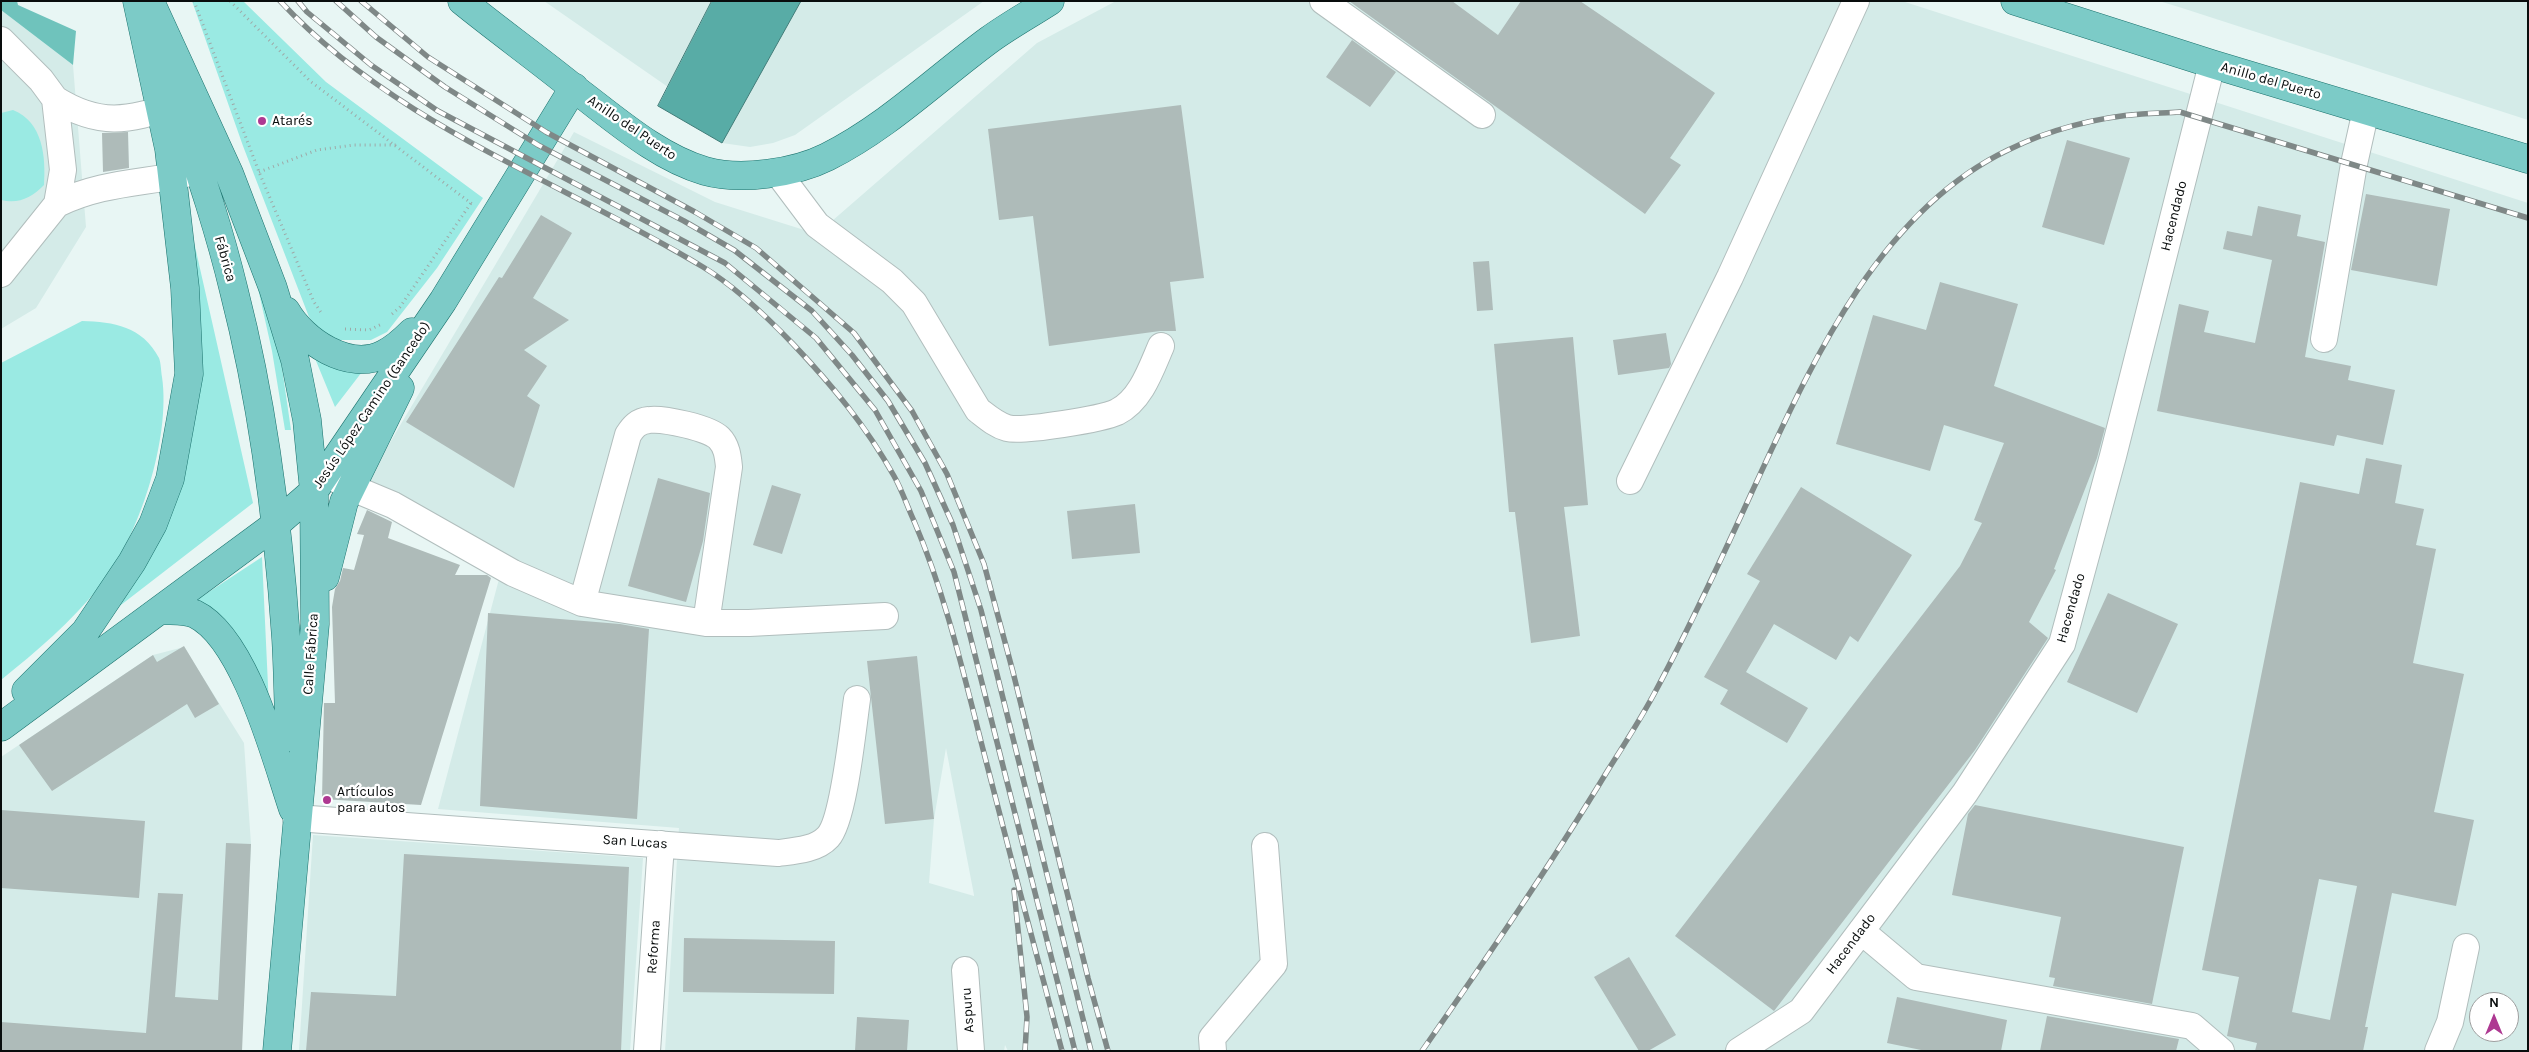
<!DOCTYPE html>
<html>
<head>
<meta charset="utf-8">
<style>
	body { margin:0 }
	#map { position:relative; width:2529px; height:1052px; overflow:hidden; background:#e8f6f4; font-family:Karla,sans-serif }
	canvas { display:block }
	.frame { position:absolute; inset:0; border:2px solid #090d0d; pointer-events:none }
	.north { position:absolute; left:2469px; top:992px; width:50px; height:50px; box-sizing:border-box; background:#fff; border:1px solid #9d9e9e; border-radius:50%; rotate:0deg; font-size:14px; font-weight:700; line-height:20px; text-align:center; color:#090d0d }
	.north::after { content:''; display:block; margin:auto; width:18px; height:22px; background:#ae3992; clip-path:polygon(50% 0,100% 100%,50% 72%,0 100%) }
</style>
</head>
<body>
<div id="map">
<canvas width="2529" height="1052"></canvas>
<div class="frame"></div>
<div class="north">N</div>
</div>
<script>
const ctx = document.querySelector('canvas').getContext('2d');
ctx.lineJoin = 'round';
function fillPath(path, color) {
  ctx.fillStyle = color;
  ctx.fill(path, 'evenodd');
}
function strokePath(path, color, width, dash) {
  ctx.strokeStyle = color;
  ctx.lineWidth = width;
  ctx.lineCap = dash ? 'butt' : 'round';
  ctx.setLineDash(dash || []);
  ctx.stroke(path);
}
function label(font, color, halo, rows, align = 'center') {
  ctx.font = font + ' Karla,sans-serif';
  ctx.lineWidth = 4.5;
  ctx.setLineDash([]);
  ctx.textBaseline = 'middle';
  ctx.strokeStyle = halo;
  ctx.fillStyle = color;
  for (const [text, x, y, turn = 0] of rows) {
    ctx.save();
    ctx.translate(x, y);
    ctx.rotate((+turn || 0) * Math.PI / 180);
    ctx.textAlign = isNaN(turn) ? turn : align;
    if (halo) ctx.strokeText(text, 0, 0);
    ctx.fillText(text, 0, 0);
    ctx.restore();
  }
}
fillPath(new Path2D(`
	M544,1H712L668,87Z
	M801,1H984L795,135L773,143L750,147L722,143Z
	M1116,1H1902L2528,203V1051H1008L1005,1045L1004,1051H665L679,828L438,809L503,564L366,483L574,132L715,202L817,234L1037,43ZM946,748L974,895V896L929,883L934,819ZM2479,1002H2509V1032H2479Z
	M2159,1H2528V120L2182,8Z
	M1,10L73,65L86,227L36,308L1,329Z
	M184,647L244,743L251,844L241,1051H1V757L153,655Z
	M313,835L643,858L630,1051H299Z`), '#d4ebe8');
fillPath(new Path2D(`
	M192,1H243L326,82L483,198L437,268L387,332L371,340H336L320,332L309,317L243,146Z
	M13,110C43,122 46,157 44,185C31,198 19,204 1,200V113Z
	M194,242L253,503L117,608L182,480L192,434L199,388Z
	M248,244L280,354L291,430H285L272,351Z
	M82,321C114,322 142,326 159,358C161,363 161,371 162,377C171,438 139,538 100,586C71,622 37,651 1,680V363Z
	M314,356L365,368L335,407Z
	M262,557L269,707C251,666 240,617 192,603Z`), '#9aeae3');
fillPath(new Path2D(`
	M1,1H17L18,5L76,31L73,65L1,10Z`), '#6fc3bc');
const water = new Path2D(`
	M712,1H801L722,143L658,106Z`);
fillPath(water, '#58aca6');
strokePath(water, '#407c78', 1);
fillPath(new Path2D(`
	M1349,1H1452L1498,35L1521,1H1580L1715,93L1670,158L1681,165L1645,214Z
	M1352,40L1396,72L1370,107L1326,77Z
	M1181,105L1204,278L1170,282L1176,331H1160L1049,346L1033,216L999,220L988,129Z
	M128,132L129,168L103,172L102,133Z
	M2067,140L2130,158L2104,245L2042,227Z
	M2366,194L2450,209L2437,286L2351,270Z
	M2258,206L2301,215L2297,236L2325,242L2305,357L2351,366L2348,380L2395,390L2383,445L2337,435L2334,446L2157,411L2179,304L2209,311L2204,332L2255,343L2272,260L2223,249L2227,231L2252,236Z
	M541,215L572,233L533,298L569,320L524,350L547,366L527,396L540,405L514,488L406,422L499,277L502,278Z
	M1489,261L1493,310L1477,311L1473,262Z
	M1940,282L2018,304L1994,386L2105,428L2097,458L2054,569L2056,570L2029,622L2048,638L1975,750L1774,1011L1675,936L1960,566L1982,523L1974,520L2004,443L1944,425L1930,471L1836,444L1873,315L1926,330Z
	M1666,333L1671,364L1669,368L1618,375L1613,340Z
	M1573,337L1588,505L1564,507L1580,636L1531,643L1515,512H1509L1494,344Z
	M2366,458L2402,465L2395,503L2424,509L2416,545L2436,549L2413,663L2464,674L2434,812L2474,820L2456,906L2392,893L2365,1027H2368L2363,1051H2255L2257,1043L2227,1036L2239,977L2202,970L2300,482L2359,494ZM2319,879L2357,886L2330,1020L2292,1012Z
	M658,478L710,493L703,541L686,602L628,586Z
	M772,485L801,494L782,554L753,545Z
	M1801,487L1912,555L1858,642L1850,636L1836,660L1774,624L1746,672L1808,708L1787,743L1720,704L1728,690L1704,677L1760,581L1747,574Z
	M1135,504L1140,553L1072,559L1067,511Z
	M367,510L392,522L388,538L460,565L455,575H487L491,578L421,805L322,799L324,703H335L332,607L335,589L340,581L343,568L354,570L364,535L357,534Z
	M2108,593L2178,624L2137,713L2067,682Z
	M488,613L620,624L649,629L637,819L480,806Z
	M184,646L219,704L195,718L187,704L52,791L19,745L153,655L157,662Z
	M917,656L934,819L885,824L867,661Z
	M1975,805L2184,847L2152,1004L2053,986L2055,978L2049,977L2061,917L1952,895L1968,814Z
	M1,810L145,821L139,898L1,888Z
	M226,843L251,844L242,1051H1V1022L146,1033L158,893L183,894L175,997L218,1000Z
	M404,854L629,867L621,1051H306L311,992L396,996Z
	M684,938L835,941L834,994L683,992Z
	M1629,957L1676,1035L1648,1051H1639L1594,977Z
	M1897,997L2007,1020L2001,1051H1926L1887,1043Z
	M2047,1016L2179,1039L2176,1051H2040Z
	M857,1017L909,1020L907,1051H855Z`), '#aebbb9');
const minor = new Path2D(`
	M1323,1L1482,115
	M1,40L41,80L55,99L63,170L57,204L1,274
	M55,99C103,129 130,119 181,104
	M778,173L817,225L892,281L914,303L978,410C987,417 996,425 1007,428C1023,432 1102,419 1117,412C1141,400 1151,369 1161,346
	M57,204C105,181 144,184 194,172
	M2324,339L2354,164L2366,110
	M325,473L350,487L393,505L513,573L582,603L706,623H749L885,616
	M1630,481L1730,277L1856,1
	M582,603L628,435C633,427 638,421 649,420C663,418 709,428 719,438C727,446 728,457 729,467L706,623
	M296,818L778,853C794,851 816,850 828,837C844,820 853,726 857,699
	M1861,931L1916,977L2192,1026L2221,1051
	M965,970L971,1051
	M647,1051L661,844
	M1213,1051L1212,1038L1274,964L1265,846
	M1739,1051L1801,1011L1965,793L2062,644L2113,456L2212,64
	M2438,1051L2450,1022L2466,947`);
const major = new Path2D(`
	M150,1L229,173L273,288L295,360L307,420L314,491L315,624L277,1051
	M462,1C499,31 538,59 575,89C615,119 657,157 705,171C741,181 795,173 827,157C887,127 936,79 989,40C1008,26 1030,14 1050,1
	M2015,1L2212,64L2528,159
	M169,81C192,150 217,220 234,291C263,404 278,522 286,638C288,671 288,704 290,737
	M286,311C303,341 349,372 384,354C394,349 404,340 412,332
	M325,577L344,502L400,388
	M161,610C171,611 186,610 195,614C245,638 276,759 293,809
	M26,691L85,632L132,562L153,524L170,479L189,374L185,288L169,149L137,1
	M1,727L275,525L314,491L443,301L574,87`);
strokePath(minor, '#b1bebd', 28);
strokePath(major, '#1b726d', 29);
strokePath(new Path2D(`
	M194,1L259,172L314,302L322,314
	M230,1L310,81L472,204
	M259,172L317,150L354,145H396
	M392,314L400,307L471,203
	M345,329L369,330L382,324`), '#9ea9a8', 3, [1, 4]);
strokePath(minor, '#fff', 26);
strokePath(major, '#7ccbc7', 28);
const rail = new Path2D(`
	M280,1C395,125 561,181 703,267C733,285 768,318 793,344C832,385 866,426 894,476C902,490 907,506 914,521C947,598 965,680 986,761C1011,858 1036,954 1062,1051
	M298,1L307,12L371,65L438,111L725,263L816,338L875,410L921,491L954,572L1075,1051
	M336,1L376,37L445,87L538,145L684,221L734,250L812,311L852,355L888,401L925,463L953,525L981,610L1091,1051
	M361,1L428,57L546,132L695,212L756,248L854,333L912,411L947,474L984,564L1013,672L1088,978L1108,1051
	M1014,890L1027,1017L1025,1051
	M1422,1051C1486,959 1550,866 1608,770C1624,745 1640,720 1654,694C1689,629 1720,562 1751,494C1809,369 1876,213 2008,150C2048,130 2097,117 2142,114C2155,113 2167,113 2180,112L2528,218`);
strokePath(rail, '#7f8887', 5.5);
strokePath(rail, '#fff', 4, [11]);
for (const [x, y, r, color] of [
	[262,121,5,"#ae3992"],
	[327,800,5,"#ae3992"]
]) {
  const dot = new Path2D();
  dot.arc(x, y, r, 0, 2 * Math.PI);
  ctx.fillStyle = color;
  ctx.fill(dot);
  strokePath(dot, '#fff', 2);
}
label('14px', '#090d0d', '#fff', [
	["Anillo del Puerto",2271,81,16],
	["Anillo del Puerto",632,128,34],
	["Hacendado",2174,216,-76],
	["Fábrica",225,259,74],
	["Jesús López Camino (Gancedo)",372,405,-56],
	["Hacendado",2071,608,-74],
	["Calle Fábrica",311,654,-86],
	["San Lucas",635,842,4],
	["Hacendado",1851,944,-53],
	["Reforma",654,947,-86],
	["Aspuru",968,1010,-94]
]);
label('14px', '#090d0d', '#fff', [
	["Atarés",272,121],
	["Artículos",337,792],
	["para autos",337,808]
], 'left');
</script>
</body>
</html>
